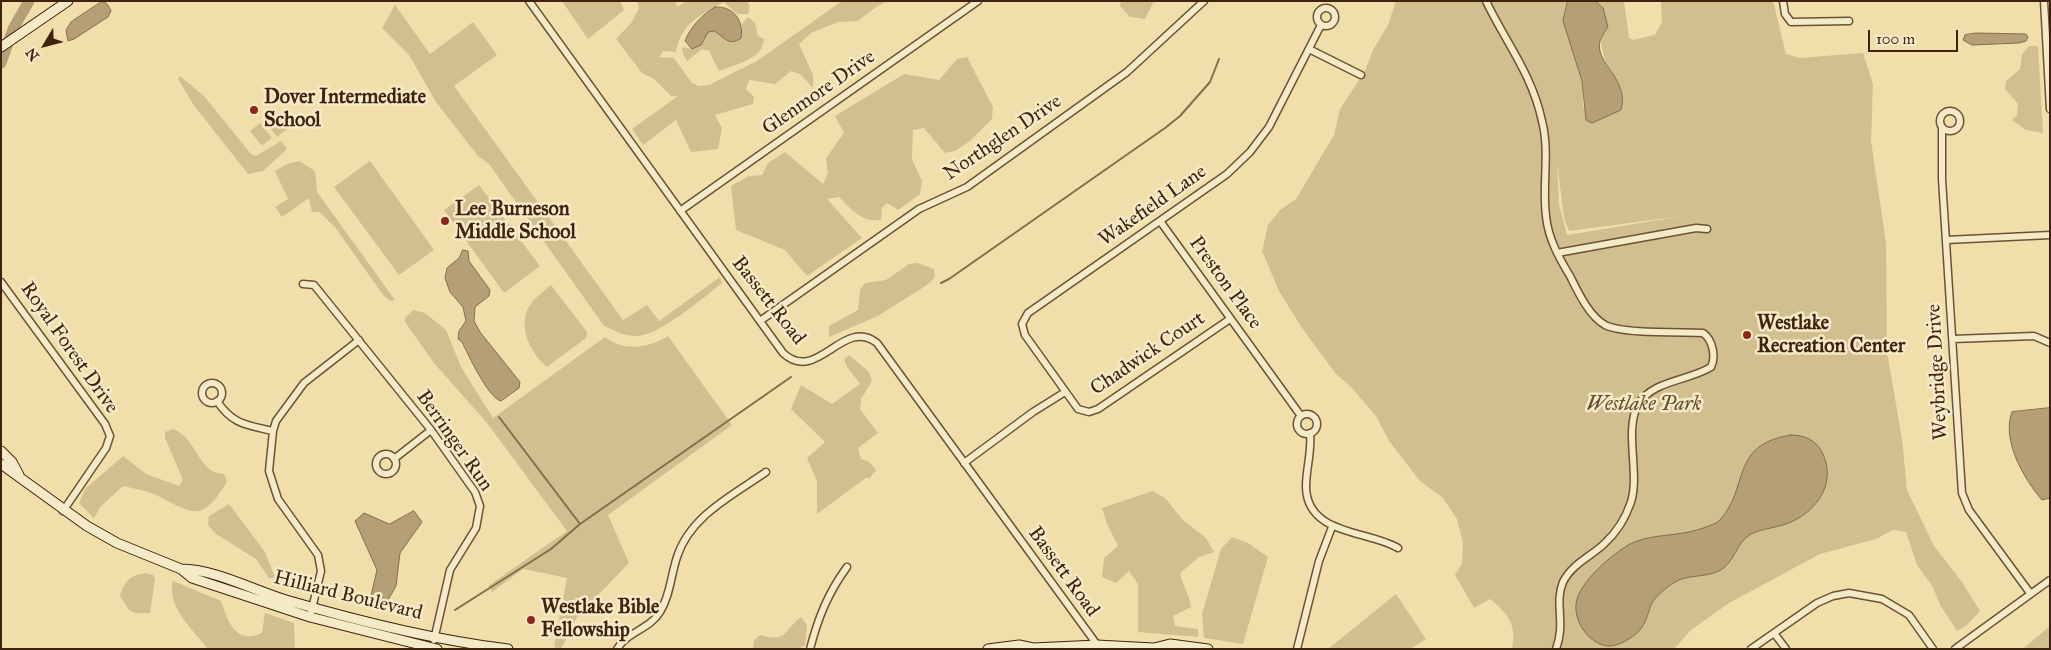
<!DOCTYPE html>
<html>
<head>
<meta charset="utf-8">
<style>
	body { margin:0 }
	#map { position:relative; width:2051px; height:650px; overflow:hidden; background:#f0dfab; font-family:"IM FELL Great Primer",serif }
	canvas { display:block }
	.frame { position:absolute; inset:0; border:2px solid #3f230e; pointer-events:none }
	.north { position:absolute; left:20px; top:20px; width:50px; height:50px; -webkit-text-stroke:4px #f5eac8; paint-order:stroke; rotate:233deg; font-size:14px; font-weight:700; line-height:20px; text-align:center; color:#3f230e }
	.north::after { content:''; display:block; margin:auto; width:18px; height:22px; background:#3f230e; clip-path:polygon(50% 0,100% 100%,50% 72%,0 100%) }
	.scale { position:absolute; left:1868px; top:30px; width:90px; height:22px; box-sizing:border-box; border:2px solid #3f230e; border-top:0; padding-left:6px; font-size:15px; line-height:18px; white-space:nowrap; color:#3f230e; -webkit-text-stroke:4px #f5eac8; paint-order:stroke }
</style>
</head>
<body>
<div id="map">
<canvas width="2051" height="650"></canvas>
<div class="frame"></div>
<div class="north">N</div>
<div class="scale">100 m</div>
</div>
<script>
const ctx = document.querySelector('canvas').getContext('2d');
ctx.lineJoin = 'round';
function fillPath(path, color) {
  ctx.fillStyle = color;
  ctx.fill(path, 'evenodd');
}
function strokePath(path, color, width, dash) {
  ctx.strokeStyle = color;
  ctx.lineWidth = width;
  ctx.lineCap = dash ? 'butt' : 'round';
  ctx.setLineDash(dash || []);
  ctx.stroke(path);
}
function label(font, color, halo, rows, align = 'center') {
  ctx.font = font + ' "IM FELL Great Primer",serif';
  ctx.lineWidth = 5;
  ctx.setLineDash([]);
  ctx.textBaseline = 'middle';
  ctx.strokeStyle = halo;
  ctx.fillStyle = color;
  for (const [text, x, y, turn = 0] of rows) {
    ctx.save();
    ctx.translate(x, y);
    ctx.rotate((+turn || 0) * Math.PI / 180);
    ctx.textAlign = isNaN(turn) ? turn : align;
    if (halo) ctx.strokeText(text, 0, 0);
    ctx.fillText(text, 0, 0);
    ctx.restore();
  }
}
fillPath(new Path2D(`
	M562,1H620L624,10L588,39Z
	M637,1H676L677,7L687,1H747L750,7L748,14H737L724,2C702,14 680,24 676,52L663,51L659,57L674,58L692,83L699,86L709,85L757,61L842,1H887L876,7L858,21L838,22L811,33L799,44L813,75V88L800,74L791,71L775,84L749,80L746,89L754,97L753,104L715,115L722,128L718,149L691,152L676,120L643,145L632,129L678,96H671L654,79L642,73L616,39L632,22L639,8Z
	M1121,1H1154L1145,19L1130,17L1120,6Z
	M1396,1H1568L1563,21L1582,81L1583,108L1615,79C1598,49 1600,41 1603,8L1595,1H1624L1629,38L1633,40L1655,35L1662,22L1661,1H1773L1786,54L1800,58L1863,53L1873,84L1871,141L1886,243L1887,352L1902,439L1907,490L1934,546L1962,582L1980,611L1966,626L1957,631L1940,605L1933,587L1917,565L1906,532L1893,530L1876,539L1820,554L1729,603L1691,630L1674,649H1512C1517,624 1508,614 1490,599L1474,608L1455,575L1462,564L1463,543L1457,519L1443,498L1420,481L1389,441L1376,416L1351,387L1336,374L1302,328L1279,291L1262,251L1268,225L1280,210L1296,199L1334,135L1340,109L1365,71L1373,50L1388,25ZM1557,163L1564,218L1569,231L1683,216L1567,235L1559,204Z
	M395,5L430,54L473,22L497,55L454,86L623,320L647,305L659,321L720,277L722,283C703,298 660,335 637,336C626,337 613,330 604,326L489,164L478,156L436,102L409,55L382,28Z
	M748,17L755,23L758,36L764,39C762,60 736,64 719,71L709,51L702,49L687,61L683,54L682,47L692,49L708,32L714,31L724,39L741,38L742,24Z
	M2029,46H2038L2043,133L2026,130L2012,120L2017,115L2018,104L2005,89L2006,81L2020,69L2022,54Z
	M967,57L993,107L992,119L970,141L955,151L945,153L924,128L913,130L912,159L922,181L920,194L898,210L887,203L882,208L881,220C862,223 852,210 839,197L827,199L862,238L807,276L785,250L736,230L731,186L749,176L762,175L768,163L785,152L823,184L828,173L826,158L844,133L835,116L904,74L939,80L957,59Z
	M180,76L204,96L251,154L256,156L281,141L287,149L263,171L248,174L193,104L178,79Z
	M276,114L287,129L277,137L265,122Z
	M260,123L272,138L262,146L250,131Z
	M299,161L315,171L317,192L395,300L390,301L383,295L335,227L319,212H312L309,198L282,217L275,207L288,199L275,171L287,164Z
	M370,161L434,250L399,275L334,187Z
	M479,185L540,266L504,293L444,210Z
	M917,263L934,269L935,276L930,283L878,316L829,337V326L858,310L860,290L865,283L886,280L909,264Z
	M551,285L587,332L586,338L547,367C529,352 515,322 533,301C538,295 545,290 551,285Z
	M413,310L425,313L446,330L461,367L493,418L605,337C624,352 649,348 668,336L732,425L608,515L629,563L577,617L561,649L554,647L567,578L523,569L492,592L488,586L567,531L487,423L434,363L405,322V318Z
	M849,355L869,372L872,381L861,399L860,409L878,433L858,448L861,459L869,462L876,470L869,479L867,477L817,514V481L807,458L825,442L791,409L801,385L832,404L860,384L847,367L844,359Z
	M173,429C192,436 197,461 212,471C215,473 221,473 224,474L227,482C202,522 195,515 158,496C147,490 135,489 123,486L100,507L94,518L79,503L85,489L123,456L146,474L179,486L183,480L165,438V432Z
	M1153,491L1166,499L1182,519L1206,538L1214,552L1199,557L1180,573C1182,585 1190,595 1191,607L1173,616L1175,626L1198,629V637L1138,632V584L1129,571L1116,583L1102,577L1104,558L1118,546L1107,524L1102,508Z
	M229,504L265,552L275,578H269L256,559L216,534L208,525L209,516Z
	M1232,537L1248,543L1268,557L1243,644L1204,638L1202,614L1221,549Z
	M146,573L153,575L155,579L150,613H135L129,610L120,596C124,581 131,575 146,573Z
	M173,581L221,601C228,622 236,645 262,633L265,613L294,623L295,649H208C193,630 166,606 173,581Z
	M1396,594L1426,639L1410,649H1328Z
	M801,617L807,625L805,645L799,649H753L754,640L760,635C788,643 783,631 801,617Z
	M2050,626V649H2023Z`), '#d2bf90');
const water = new Path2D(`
	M1568,1H1595L1603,8L1608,27C1605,31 1602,36 1600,41C1594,63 1630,79 1621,110L1592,123L1586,120L1582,81L1563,21Z
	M101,2C106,1 109,6 111,11L108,17L74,39L68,41L66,30L71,22Z
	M715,7C734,6 744,21 741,38C729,47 724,37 714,31L708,32L701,45L692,49L685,41C690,27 703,14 715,7Z
	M1976,33L2026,34L2028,37L2026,41L2019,43L1972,45L1963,40L1965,35Z
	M463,250L468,251L469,261L490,290L489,296L475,307L474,321L480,332L520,382L519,388L501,401C488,398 468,354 462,342L458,339L459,331L466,321L463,307L450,292L445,278L447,268L459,258Z
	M2050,408V498L2042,500C2024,479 2001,440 2012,412Z
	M1791,435C1804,435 1816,440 1822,452C1837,482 1818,510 1791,522C1778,528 1763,528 1751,534C1736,542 1735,563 1719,571C1706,577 1691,575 1679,580C1670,584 1655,596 1651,605C1648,613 1645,626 1638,632C1632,638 1620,645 1611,646C1591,647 1574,623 1576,604C1578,583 1612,554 1630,544C1648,535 1670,536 1689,532C1699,530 1709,526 1718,522C1751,488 1728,445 1791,435Z
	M414,511L422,522L400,553L396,586L384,607L369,604L377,570L355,521L364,513L389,524Z`);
fillPath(water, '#b49f76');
strokePath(water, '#856d4c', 1);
strokePath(new Path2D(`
	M941,283L949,279L1165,128L1180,116L1210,82L1219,59
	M499,417L580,524
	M455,610L551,549L580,524L791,377`), '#856d4c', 2);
strokePath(new Path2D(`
	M1,63L13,29L29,1`), '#b49f76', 11);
const street = new Path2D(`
	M529,1L783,353C817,385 843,316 877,343L1098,646
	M1486,1C1506,43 1532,74 1542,121C1550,152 1542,185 1546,216C1548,238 1559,258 1570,276C1578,292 1589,316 1605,325C1623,334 1680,332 1703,333C1713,340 1716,357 1711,367C1689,381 1652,380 1638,405C1624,430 1640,473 1631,502C1626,517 1616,533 1604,544C1590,557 1572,564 1563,582C1554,603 1566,623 1556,649
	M1783,1L1785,14L1791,22L1849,21
	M2044,1L2050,109
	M1317 17a9 9 0 1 1 18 0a9 9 0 1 1-18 0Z
	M1309,49L1361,75
	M1940 121a10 10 0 1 1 20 0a10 10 0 1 1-20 0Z
	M1942,127V179L1962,493L1969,510L2030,593
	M680,211L978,1
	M1160,221L1301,416
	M1946,240L2050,235
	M1557,253L1696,228L1707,229
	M1,282L105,424L110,436L106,448L63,511
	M303,284L314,285L431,430L475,492L480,506L476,528L450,570L434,640
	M1230,319L1098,409L1089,412L1078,409L1025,335L1022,324L1028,313L1227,174L1250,152L1269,127L1321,25
	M760,321L919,209L967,187L1127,72L1204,1
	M1953,339L2034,336L2050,343
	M202 393a10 10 0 1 1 20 0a10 10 0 1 1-20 0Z
	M217,401C233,425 247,425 273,431
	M1297 424a10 10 0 1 1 20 0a10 10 0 1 1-20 0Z
	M1310,433C1312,452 1306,468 1306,487C1307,535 1367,530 1398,548
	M376 464a10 10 0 1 1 20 0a10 10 0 1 1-20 0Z
	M394,459L431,430
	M964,463L1033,412L1065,392
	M310,617L321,571L318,555L278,499L269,471L273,431L276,421L304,383L359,340
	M1774,633L1786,649
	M617,649C627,632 650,629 660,612C670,596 671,575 677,557C690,516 733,495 766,472
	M810,649C818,618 828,593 847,567
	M1297,649L1319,561L1332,527
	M1751,649L1817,603L1833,596L1849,593L1882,599L1909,615L1933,649
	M1955,649L2050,580`);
const secondary = new Path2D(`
	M1,47L68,1
	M1,451L12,462L19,475
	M1,464L87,526L117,543L181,569L192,578L310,617L437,649
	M181,569C214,569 253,590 286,600C358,621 433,640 508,649
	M988,649L1019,645L1033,648L1097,645L1154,648L1170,644L1208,649`);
strokePath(street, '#6b5235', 9);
strokePath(secondary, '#3f230e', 11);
strokePath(street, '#f5eac8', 6);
strokePath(secondary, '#f5eac8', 9);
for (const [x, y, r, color] of [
	[254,110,5,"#8f2418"],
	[445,221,5,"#8f2418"],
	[1747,335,5,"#8f2418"],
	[531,620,5,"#8f2418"]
]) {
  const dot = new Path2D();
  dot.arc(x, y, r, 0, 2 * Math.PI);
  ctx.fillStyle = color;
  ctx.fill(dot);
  strokePath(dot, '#f5eac8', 2);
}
label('20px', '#3f230e', '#f5eac8', [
	["Glenmore Drive",819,93,-35],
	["Northglen Drive",1003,138,-34],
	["Wakefield Lane",1153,206,-35],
	["Preston Place",1225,283,54],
	["Bassett Road",768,301,52],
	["Royal Forest Drive",69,348,55],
	["Chadwick Court",1148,354,-34],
	["Weybridge Drive",1938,372,-93],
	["Berringer Run",454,441,55],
	["Bassett Road",1063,572,54],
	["Hilliard Boulevard",348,596,14]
]);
label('bold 20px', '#3f230e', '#f5eac8', [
	["Dover Intermediate",264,98],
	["School",264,121],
	["Lee Burneson",455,210],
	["Middle School",455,233],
	["Westlake",1757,324],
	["Recreation Center",1757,347],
	["Westlake Bible",541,608],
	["Fellowship",541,631]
], 'left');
label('italic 20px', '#644a2e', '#f5eac8', [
	["Westlake Park",1644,405]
]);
</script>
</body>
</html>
